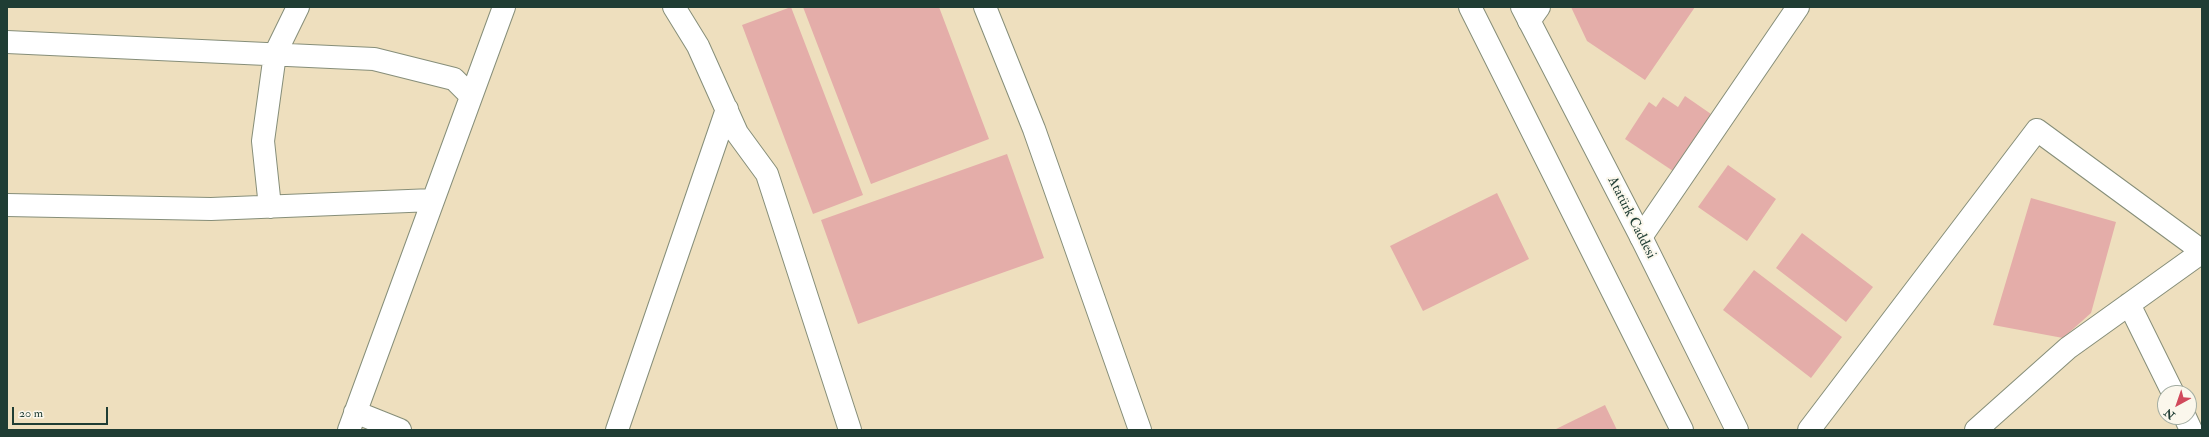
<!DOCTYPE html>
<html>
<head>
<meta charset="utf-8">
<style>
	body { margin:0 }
	#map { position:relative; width:2209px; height:437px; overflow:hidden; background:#eedfbe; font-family:"IM FELL Double Pica",serif }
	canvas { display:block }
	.frame { position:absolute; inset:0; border:8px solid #1f3d34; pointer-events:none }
	.north { position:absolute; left:2157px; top:385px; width:40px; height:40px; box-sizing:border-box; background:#fbf7ec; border:1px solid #a3ada2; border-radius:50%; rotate:220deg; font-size:11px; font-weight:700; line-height:16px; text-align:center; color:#1f3d34 }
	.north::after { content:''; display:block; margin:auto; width:14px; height:18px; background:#d1495b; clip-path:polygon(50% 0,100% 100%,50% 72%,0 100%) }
	.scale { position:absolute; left:12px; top:407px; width:96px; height:18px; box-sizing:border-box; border:2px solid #1f3d34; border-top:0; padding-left:5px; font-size:12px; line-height:14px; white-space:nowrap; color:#1f3d34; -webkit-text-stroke:3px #fbf7ec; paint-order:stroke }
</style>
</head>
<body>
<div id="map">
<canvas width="2209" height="437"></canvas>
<div class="frame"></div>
<div class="north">N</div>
<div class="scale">20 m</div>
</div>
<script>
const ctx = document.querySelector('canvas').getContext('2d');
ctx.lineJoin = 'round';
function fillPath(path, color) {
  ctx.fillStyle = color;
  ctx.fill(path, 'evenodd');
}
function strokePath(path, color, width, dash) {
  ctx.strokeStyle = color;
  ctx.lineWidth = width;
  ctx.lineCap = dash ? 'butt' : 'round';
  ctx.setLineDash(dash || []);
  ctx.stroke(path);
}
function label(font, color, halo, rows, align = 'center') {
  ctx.font = font + ' "IM FELL Double Pica",serif';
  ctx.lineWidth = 4;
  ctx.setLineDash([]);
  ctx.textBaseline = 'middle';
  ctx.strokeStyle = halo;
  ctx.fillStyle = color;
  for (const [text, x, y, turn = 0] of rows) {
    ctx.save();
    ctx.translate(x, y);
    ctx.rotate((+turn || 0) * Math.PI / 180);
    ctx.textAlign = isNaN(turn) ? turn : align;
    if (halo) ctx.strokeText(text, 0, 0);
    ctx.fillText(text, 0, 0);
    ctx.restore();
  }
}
fillPath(new Path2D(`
	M791,7L863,195L813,214L742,25Z
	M803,7H939L989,139L871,184Z
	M1571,7H1695L1645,80L1587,41Z
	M1685,96L1711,114L1673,171L1625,139L1649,102L1656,107L1663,97L1678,107Z
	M1007,154L1044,258L858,324L821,220Z
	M1728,165L1776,199L1747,241L1698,207Z
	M1497,193L1529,259L1423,311L1390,246Z
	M2031,198L2116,222L2091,313L2063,338L1993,325Z
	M1802,233L1873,287L1846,322L1776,268Z
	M1754,270L1842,337L1811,378L1723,310Z
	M1605,405L1617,430H1554Z`), '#e4ada9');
const minor = new Path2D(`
	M674,7L698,46L737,133L767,174L850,430
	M985,7L1034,129L1140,430
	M1529,21L1539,7
	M7,42L374,59L454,79L471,96
	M7,205L211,209L433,200
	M270,207L263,141L275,54L298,7
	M1641,237L1798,7
	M2129,304L2173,393
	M355,412L400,430
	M2185,417L2191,430
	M349,430L504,7
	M617,430L727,109
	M1809,430L2037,130L2202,251
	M1976,430L2068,348L2202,252`);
const major = new Path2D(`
	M1470,7L1682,430
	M1522,7L1641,237L1737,430`);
strokePath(minor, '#868e79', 24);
strokePath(major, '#868e79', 24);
strokePath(minor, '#fff', 22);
strokePath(major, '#fff', 22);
label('14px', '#1f3d34', '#fbf7ec', [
	["Atatürk Caddesi",1631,218,63]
]);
</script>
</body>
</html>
